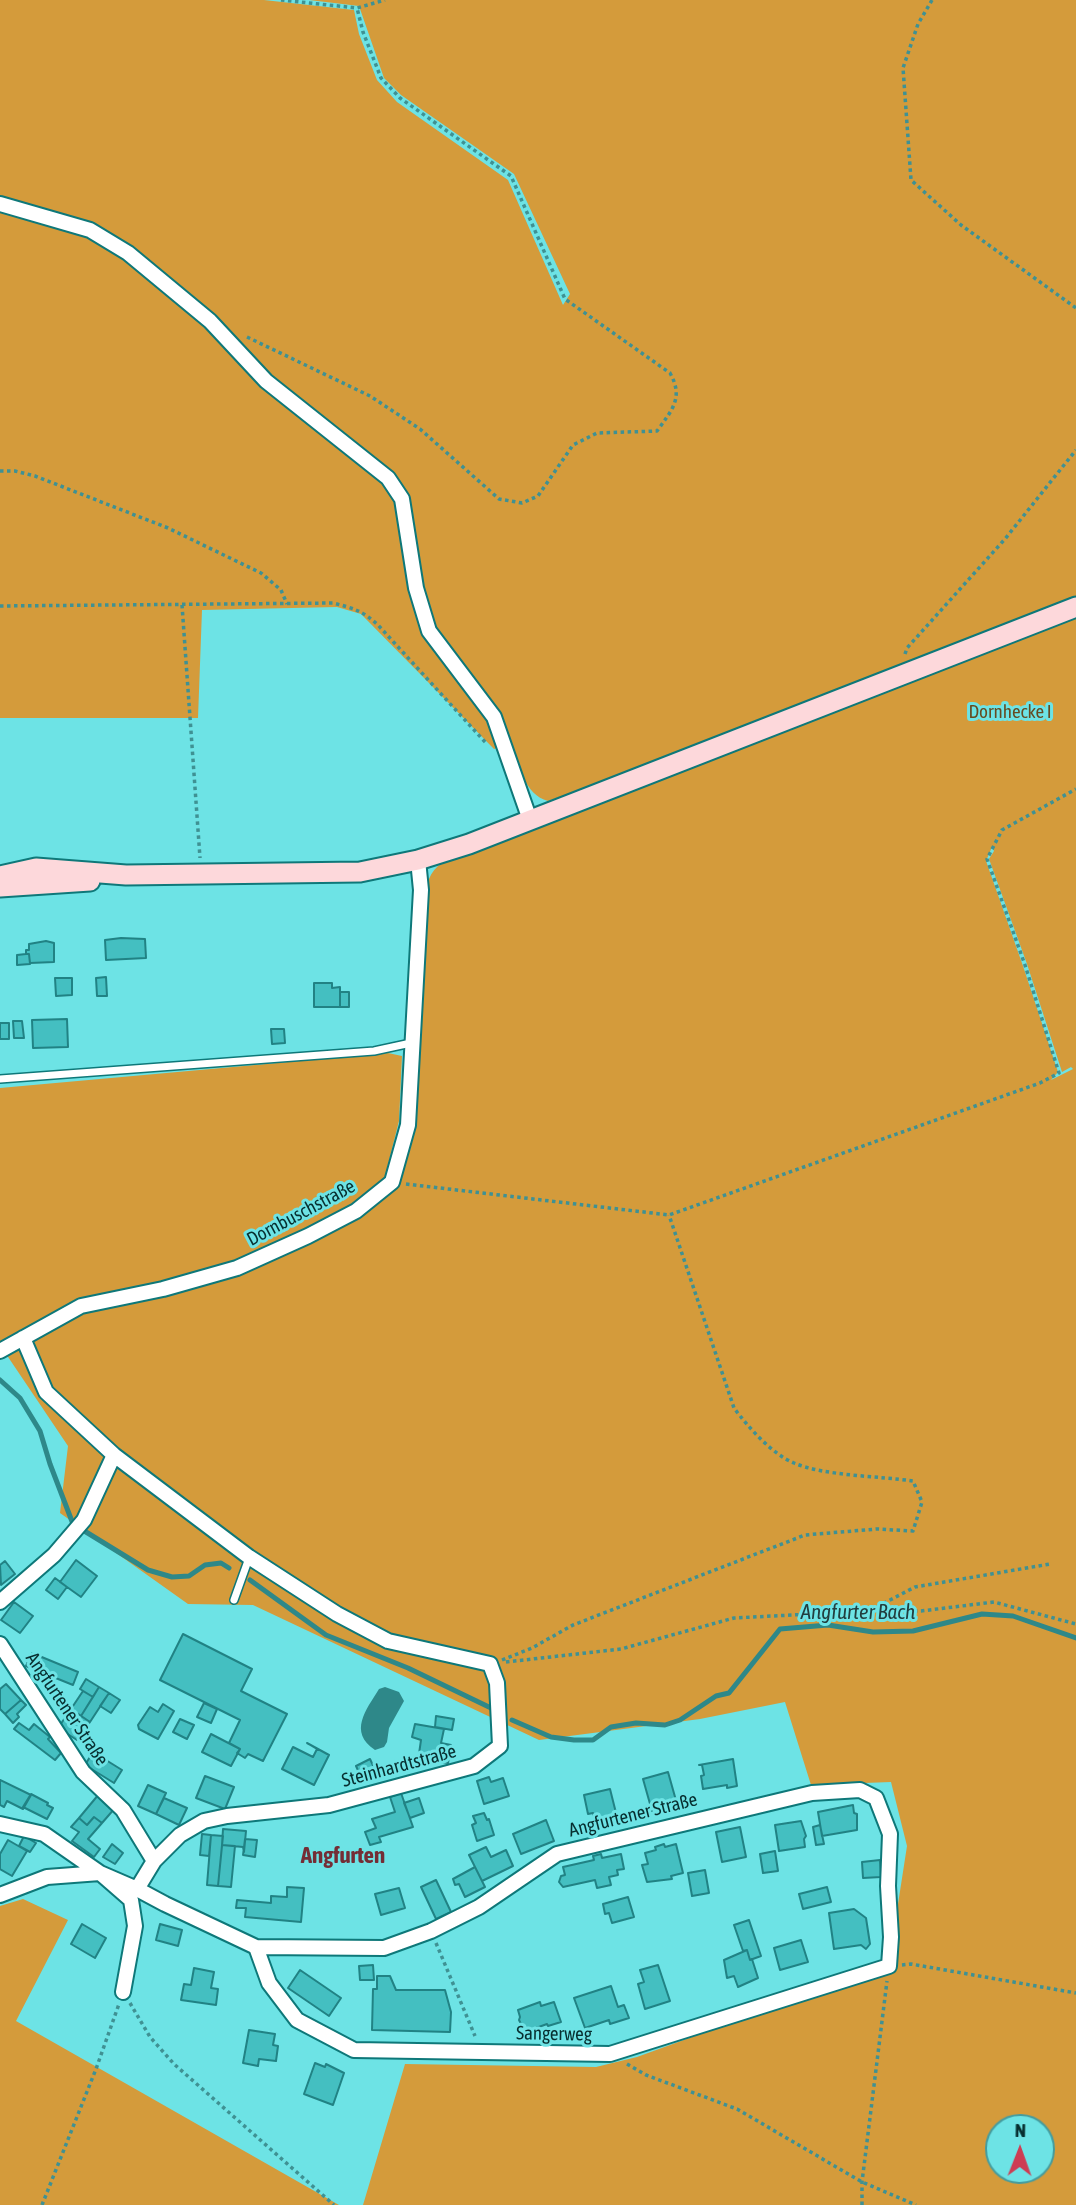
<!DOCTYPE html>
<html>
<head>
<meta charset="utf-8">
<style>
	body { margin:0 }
	#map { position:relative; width:1076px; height:2205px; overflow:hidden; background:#6de3e5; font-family:"Asap Condensed",sans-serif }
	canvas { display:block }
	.north { position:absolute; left:985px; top:2114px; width:70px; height:70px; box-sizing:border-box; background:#6de3e5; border:2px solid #449b9d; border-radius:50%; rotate:1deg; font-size:19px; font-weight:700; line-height:28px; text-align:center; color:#072f30 }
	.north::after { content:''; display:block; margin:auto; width:24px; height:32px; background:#cd3d53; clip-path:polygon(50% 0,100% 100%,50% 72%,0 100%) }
</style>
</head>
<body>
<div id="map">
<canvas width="1076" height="2205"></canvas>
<div class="north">N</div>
</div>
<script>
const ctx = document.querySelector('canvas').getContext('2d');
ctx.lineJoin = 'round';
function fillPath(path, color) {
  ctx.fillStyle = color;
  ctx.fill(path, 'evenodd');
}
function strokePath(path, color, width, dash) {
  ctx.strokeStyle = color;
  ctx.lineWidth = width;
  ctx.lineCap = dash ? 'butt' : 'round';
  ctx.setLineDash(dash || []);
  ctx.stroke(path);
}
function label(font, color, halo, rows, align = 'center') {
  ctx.font = font + ' "Asap Condensed",sans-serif';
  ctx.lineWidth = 6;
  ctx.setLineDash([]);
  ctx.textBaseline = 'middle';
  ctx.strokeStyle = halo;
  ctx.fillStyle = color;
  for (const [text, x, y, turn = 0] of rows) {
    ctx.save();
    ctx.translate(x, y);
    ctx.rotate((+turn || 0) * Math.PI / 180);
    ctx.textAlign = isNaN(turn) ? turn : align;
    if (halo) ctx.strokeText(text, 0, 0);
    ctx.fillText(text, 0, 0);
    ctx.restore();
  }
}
fillPath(new Path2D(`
	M0,0H264L354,10L359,34L377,80L397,102L508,180L563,305L570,294L514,174L401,95L384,78L359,6L309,0H1076V599L791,708L625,774L548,801C525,795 518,764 509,744L494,749L361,614L337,607L202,610L198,718H0Z
	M1076,616V2205H363L405,2064L596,2067L637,2057L747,2017L887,1975L907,1846L891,1782L811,1785L785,1702L700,1719L539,1740L253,1605L188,1604L60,1513L68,1446L0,1345V1088L388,1053L402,1056L399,1121L378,1204L403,1173L412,1141L427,896C428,891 427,884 429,879C440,852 479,850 502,842L712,756ZM992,847L994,851L989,859L1027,964L1062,1072L1071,1067L1073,1069L1051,1080L1058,1072L1023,966L986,861ZM999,2128H1041V2170H999Z
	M23,1899L68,1920L16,2021L339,2205H0V1906Z`), '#d49b3b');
fillPath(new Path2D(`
	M385,1687L399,1692L404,1701L389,1728L387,1742L384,1747L375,1750C348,1732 366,1710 379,1689Z`), '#2e8889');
strokePath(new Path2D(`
	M0,1380L20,1398L40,1431L50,1464L73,1524L148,1570L172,1577L189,1576L205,1565L221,1563L229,1568
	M250,1580L326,1635L408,1668L491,1708
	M512,1720L551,1737L574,1740H593L611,1727L636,1723L665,1725L680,1720L716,1696L729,1693L780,1629L828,1625L873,1632L913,1631L982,1614L1013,1616L1076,1638`), '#2e8889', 5);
const building = new Path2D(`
	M121,938L145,939L146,958L106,960L105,940Z
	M46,941L54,943V962L30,963L29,954H26V950H29V944Z
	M26,954H29L30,964L17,965V955Z
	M106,977L107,996H97L96,978Z
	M55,978H72V995L56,996Z
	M314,983H332V988L340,987V1007H314Z
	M340,992H349V1007H340Z
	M67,1019L68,1047L33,1048L32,1020Z
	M13,1021H22L24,1038H14Z
	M0,1023H9V1039H0Z
	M271,1029H284L285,1043L272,1044Z
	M76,1560L97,1576L81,1597L60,1582Z
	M5,1561L15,1574L1,1585L0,1565Z
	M55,1578L67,1587L58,1599L46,1590Z
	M14,1602L33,1616L20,1633L1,1620Z
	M183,1634L252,1669L241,1691L287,1714L263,1761L248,1754L245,1758L237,1753L240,1749L229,1743L240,1720L160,1680Z
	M32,1653L78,1672L73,1685L26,1666Z
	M86,1679L99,1687L93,1697L80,1689Z
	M6,1684L21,1700L5,1714L0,1709V1689Z
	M99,1687L109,1693L90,1722L81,1716Z
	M83,1691L93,1697L81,1716L71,1709Z
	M109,1693L120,1700L111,1713L100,1706Z
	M21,1700L26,1705L17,1714L19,1717L13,1723L5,1714Z
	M204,1703L217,1709L211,1723L197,1717Z
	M163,1704L174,1711L158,1739L139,1729L138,1725L150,1707L158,1712Z
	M71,1709L90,1722L77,1740L58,1728Z
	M436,1716L454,1719L452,1730L435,1727Z
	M180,1719L194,1725L187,1739L173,1732Z
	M19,1723L29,1730L34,1724L50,1737L48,1739L61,1753L55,1760L14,1729Z
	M415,1724L444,1729L441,1743L451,1745L448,1763L434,1761L435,1757L419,1754L421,1740L412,1737Z
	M211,1734L240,1749L231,1766L202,1752Z
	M307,1743L329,1755L314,1785L282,1769L293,1747L313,1757L317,1749Z
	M93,1752L122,1770L114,1783L85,1765Z
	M370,1759L376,1772L362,1779L356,1766Z
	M733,1759L737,1786L727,1788V1785L703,1789L701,1776L704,1775L702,1765H699Z
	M668,1772L677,1804L652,1811L643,1779Z
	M205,1776L234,1787L225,1809L196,1798Z
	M489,1777L491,1782L503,1778L509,1796L484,1804L477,1781Z
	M0,1780L31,1795L23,1809L7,1801L4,1807L0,1805Z
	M148,1785L166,1793L156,1814L138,1806Z
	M610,1789L618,1821L596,1826L593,1813L588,1814L584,1795Z
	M401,1793L413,1827L379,1837L381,1842L370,1845L365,1832L376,1828L372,1819L395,1812L390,1797Z
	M31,1794L48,1803L47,1805L53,1808L47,1819L23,1807Z
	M99,1794L115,1808L102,1823L94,1817L87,1825L79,1818Z
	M164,1798L187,1808L179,1825L156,1814Z
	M419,1798L424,1813L410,1818L404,1803Z
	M853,1805L854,1813L857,1814V1830L822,1836L818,1812Z
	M484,1813L487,1820L489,1819L494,1835L477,1841L472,1825L476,1823L473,1816Z
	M94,1817L102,1823L88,1839L100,1849L94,1857L72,1841L79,1832L71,1827L79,1818L87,1825Z
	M546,1820L554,1841L521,1854L513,1834Z
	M801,1821L806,1836L804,1839L805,1847L779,1851L775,1825Z
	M820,1825L824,1844L816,1845L813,1827Z
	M740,1827L746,1857L722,1862L716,1832Z
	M223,1829L246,1831L244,1852L243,1847L222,1845Z
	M202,1834L211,1835L209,1856L200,1855Z
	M211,1835L223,1836L218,1886L207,1885Z
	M24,1836L36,1843L30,1852L19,1846Z
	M245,1839L257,1840L255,1857L243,1855Z
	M8,1840L27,1851L12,1876L0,1869V1854Z
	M112,1844L123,1853L115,1864L103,1857Z
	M664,1844L665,1847L676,1844L683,1873L671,1876L672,1879L647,1882L642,1865L648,1864L645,1853L656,1850L655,1847Z
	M222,1845L235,1846L231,1887L218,1886Z
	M486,1847L491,1857L506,1850L513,1866L482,1881L469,1855Z
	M775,1851L778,1871L763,1873L760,1854Z
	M601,1854L602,1858L621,1854L624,1869L617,1870L618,1875L609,1877L611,1885L597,1888L595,1880L563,1887L559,1882L561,1876L565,1875L563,1867L594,1860L593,1856Z
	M880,1860L881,1877L863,1878L862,1862Z
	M475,1867L485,1887L465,1897L459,1884L455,1885L453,1879Z
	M705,1870L709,1893L692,1896L688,1873Z
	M436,1880L451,1912L436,1919L421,1887Z
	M287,1887L304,1888L301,1922L245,1917L246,1908H236L237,1900L271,1903V1896L287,1897Z
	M827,1887L831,1902L803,1909L799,1894Z
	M399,1888L405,1908L381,1915L375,1894Z
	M628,1897L634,1917L612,1923L609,1913L605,1914L603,1904Z
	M854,1909L866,1918L870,1944L866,1949L861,1945L834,1949L829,1913Z
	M749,1920L761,1956L750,1960L747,1950L743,1951L734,1925Z
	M82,1924L106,1938L95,1958L71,1944Z
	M160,1924L182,1930L178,1946L156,1940Z
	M801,1940L808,1962L780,1970L774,1948Z
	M747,1950L750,1960L752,1959L758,1978L738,1987L734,1976L727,1978L724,1960Z
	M373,1965L374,1980H360L359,1966Z
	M658,1965L670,2001L645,2009L638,1984L644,1982L640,1970Z
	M194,1968L214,1972L211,1988L218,1989L216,2005L181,2000L184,1984L191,1985Z
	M300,1970L341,1998L329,2016L288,1988Z
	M377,1976H390L396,1990H445L451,2012L450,2032L372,2030L373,1989H377Z
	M611,1986L618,2007L624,2005L629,2018L610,2024L609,2020L585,2028L574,1998Z
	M540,2002L541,2006L554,2002L561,2022L548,2026L547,2024L525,2032L519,2020L520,2017L518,2010Z
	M249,2030L275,2034L273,2045L278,2046L276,2061L259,2059L258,2066L243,2063Z
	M315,2063L325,2067L326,2064L344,2073L333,2105L304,2094Z`);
fillPath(building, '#44bfc1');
strokePath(building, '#218284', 2);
const lane = new Path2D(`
	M0,1079L374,1051L411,1043
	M234,1600L249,1558`);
const street = new Path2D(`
	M0,204L90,230L128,253L210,321L266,381L388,478L402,499L416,588L429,631L494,717L530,820
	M23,1338L46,1392L114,1455L249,1557L337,1614L388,1641L490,1664L497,1683L500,1746L474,1766L329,1805L227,1816L204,1821L180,1835L154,1861L137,1889
	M0,1351L81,1306L163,1289L237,1268L308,1236L356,1211L392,1182L408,1125L421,890L418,860
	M0,1602L54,1555L84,1520L114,1455
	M0,1644L83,1772L123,1810L154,1861
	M0,1824L44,1834L100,1873L137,1889L165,1904L256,1947L384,1948L431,1931L479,1907L557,1854L812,1793L860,1790L876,1798L890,1834L888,1886L891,1937L889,1966L610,2054L354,2050L297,2020L269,1983L256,1947
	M0,1895L47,1877L100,1873L131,1900L135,1926L123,1992`);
const secondary = new Path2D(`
	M0,876L36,868L126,875L360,872L418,860L469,844L1076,607
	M0,887L90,881`);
strokePath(lane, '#0e7879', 10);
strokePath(street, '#0e7879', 18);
strokePath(secondary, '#0e7879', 23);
strokePath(new Path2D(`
	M281,0L357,8L385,0
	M932,0L918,24L903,68L911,180L961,225L1076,308
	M247,337L370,396L420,429L499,499L522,503L538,496L573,445L597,433L657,431C672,410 684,398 670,373L565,299L511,176L400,98L381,78L363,32L357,8
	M0,471H15L35,476L168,528L261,573L281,590L287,604
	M182,605L200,858
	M0,606L333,603C353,608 363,611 378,625L486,743
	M905,654L907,648L1005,539L1076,450
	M406,1184L669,1215L1040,1083L1059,1073L1025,965L987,859L1002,830L1076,789
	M871,1610L915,1587L1050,1564
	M502,1660L532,1648L573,1625L805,1535L877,1529L913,1531L922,1502L913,1481C879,1476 824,1476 794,1463C772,1454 748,1427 734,1408L669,1215
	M506,1662L621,1649L734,1618L869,1611H921L994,1602L1076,1624
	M436,1943L475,2036
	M902,1965L911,1964L1076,1993
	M130,2003L150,2037L174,2064L334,2205
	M627,2064L646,2075L737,2109L862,2182L916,2205
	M42,2205L96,2069L119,2004
	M862,2205V2182L887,1981`), '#3f9193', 3.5, [3.5, 3.5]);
strokePath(lane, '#fff', 7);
strokePath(street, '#fff', 14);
strokePath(secondary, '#fdd8db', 19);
label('19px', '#664b22', '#6de3e5', [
	["Dornhecke I",1010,712]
]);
label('19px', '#072f30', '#6de3e5', [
	["Dornbuschstraße",301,1213,-28],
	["Angfurtener Straße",67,1709,56],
	["Steinhardtstraße",399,1766,-15],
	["Angfurtener Straße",633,1815,-14],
	["Sangerweg",554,2034,1]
]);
label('italic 21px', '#223e3f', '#6de3e5', [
	["Angfurter Bach",858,1612]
]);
label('bold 23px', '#742d35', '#6de3e5', [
	["Angfurten",343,1856]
]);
</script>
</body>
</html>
